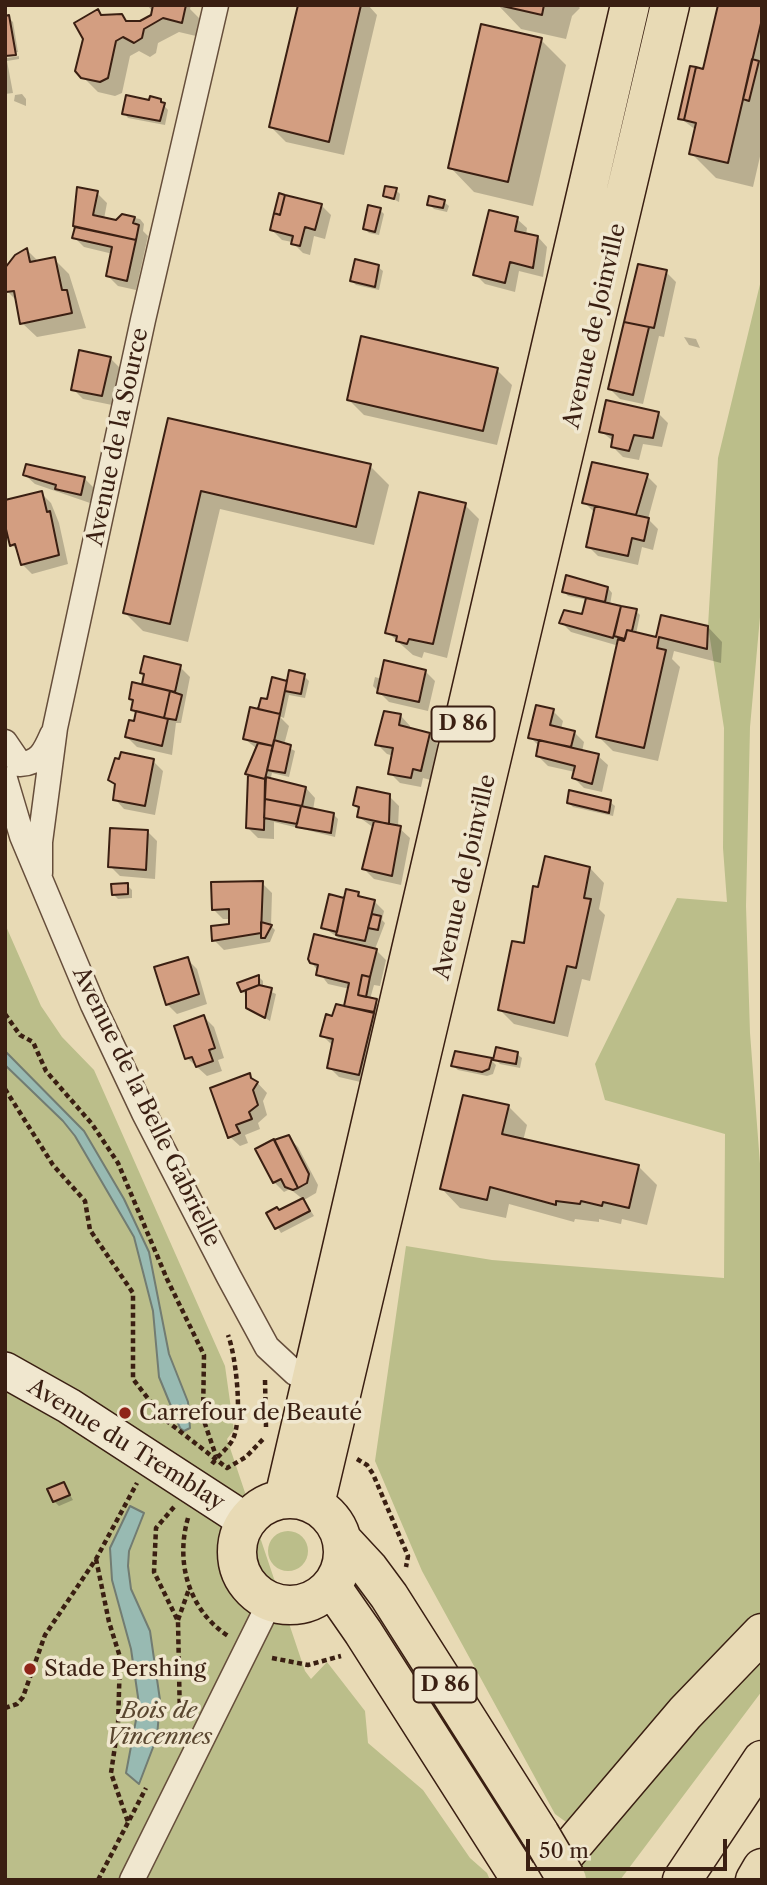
<!DOCTYPE html>
<html>
<head>
<meta charset="utf-8">
<style>
	body { margin:0 }
	#map { position:relative; width:767px; height:1885px; overflow:hidden; background:#e8dab5; font-family:"Libre Caslon Text",serif }
	canvas { display:block }
	.frame { position:absolute; inset:0; border:7px solid #3a1f12; pointer-events:none }
	.scale { position:absolute; left:526px; top:1839px; width:201px; height:32px; box-sizing:border-box; border:4px solid #3a1f12; border-top:0; padding-left:9px; font-size:21px; line-height:24px; white-space:nowrap; color:#3a1f12; -webkit-text-stroke:5px #f0e7cf; paint-order:stroke }
</style>
</head>
<body>
<div id="map">
<canvas width="767" height="1885"></canvas>
<div class="frame"></div>
<div class="scale">50 m</div>
</div>
<script>
const ctx = document.querySelector('canvas').getContext('2d');
ctx.lineJoin = 'round';
function fillPath(path, color) {
  ctx.fillStyle = color;
  ctx.fill(path, 'evenodd');
}
function strokePath(path, color, width, dash) {
  ctx.strokeStyle = color;
  ctx.lineWidth = width;
  ctx.lineCap = dash ? 'butt' : 'round';
  ctx.setLineDash(dash || []);
  ctx.stroke(path);
}
function label(font, color, halo, rows, align = 'center') {
  ctx.font = font + ' "Libre Caslon Text",serif';
  ctx.lineWidth = 7;
  ctx.setLineDash([]);
  ctx.textBaseline = 'middle';
  ctx.strokeStyle = halo;
  ctx.fillStyle = color;
  for (const [text, x, y, turn = 0] of rows) {
    ctx.save();
    ctx.translate(x, y);
    ctx.rotate((+turn || 0) * Math.PI / 180);
    ctx.textAlign = isNaN(turn) ? turn : align;
    if (halo) ctx.strokeText(text, 0, 0);
    ctx.fillText(text, 0, 0);
    ctx.restore();
  }
}
fillPath(new Path2D(`
	M762,276V595L750,727L746,906L750,1033L762,1190V1614L674,1700L566,1822L555,1814L422,1571L375,1461L406,1246L492,1260L724,1278L725,1134L605,1100L595,1064L677,898L727,902L723,848L724,728L708,626L718,458Z
	M5,924L41,1006L62,1037L94,1070L225,1366L234,1430L227,1439L305,1671L311,1679L327,1662L365,1711L368,1743L423,1790L470,1858L487,1873L490,1880H5Z
	M268 1551a20 20 0 1 1 40 0a20 20 0 1 1-40 0Z
	M762,1653V1691L620,1880H567Z`), '#bbbe8a');
const water = new Path2D(`
	M5,1051L84,1131L124,1199L149,1252L169,1354L188,1402L190,1428L184,1431L180,1428L159,1377L153,1311L134,1237L75,1136L63,1121L5,1065Z
	M130,1506L144,1513L129,1551L128,1566L131,1589L150,1631L160,1700L157,1737L139,1784L126,1773L139,1704L131,1649L112,1580L110,1548Z`);
fillPath(water, '#98bab2');
strokePath(water, '#727c72', 2);
fillPath(new Path2D(`
	M147,5H191L190,9L200,19L196,36L179,32L158,43L156,53L150,57L139,51L130,56L122,93L115,96L98,92L83,77L98,12L103,17L122,16L129,23H140L152,16L153,12Z
	M300,5H368L377,15L344,155L286,142L271,127Z
	M498,5H577L580,8L572,16L566,39L521,29Z
	M715,5H762V148L753,187L716,178L691,153L696,130L680,118L705,71L719,8Z
	M8,17L13,22L18,52L7,54V58L19,56V59L7,61L13,93L5,94V18Z
	M541,40L566,65L533,206L474,192L450,167Z
	M22,94L26,99V106L14,101L15,95Z
	M160,101L168,110L165,125L128,118L124,113Z
	M79,189L97,193L107,203L104,219L117,222L123,216L140,219L144,224L143,231L148,236L136,290L118,286L108,276L113,254L84,247L74,237Z
	M396,190L400,194L399,202L385,195Z
	M444,202L449,206L447,212L434,209L429,204Z
	M321,205L331,215L325,239L314,236L310,255L303,253L292,242L282,240L272,230Z
	M380,210L384,214L379,235L369,233L365,229Z
	M517,219L527,228L526,235L538,237L547,247L543,277L519,271L515,292L485,284L475,274Z
	M27,250L39,262L54,259L69,274L86,328L37,337L22,323L18,302L7,291L5,270Z
	M639,266L666,272L676,282L664,337L659,336L643,404L620,399L610,389Z
	M378,267L383,271L379,290L356,285L352,281Z
	M684,337L696,339L700,348L689,345Z
	M110,358L120,368L112,405L83,399L73,389Z
	M497,370L512,385L497,445L364,415L349,400Z
	M658,413L668,423L662,447L643,444L639,460L623,457L613,447L614,442L601,431Z
	M169,420L370,466L389,485L374,545L220,509L188,642L143,631L125,613Z
	M25,475L84,478L94,488L90,503L35,484Z
	M647,476L657,486L648,519L658,529L653,550L642,547L638,565L598,556L588,546L594,512L584,502Z
	M41,493L51,503L59,523L68,564L32,574L22,564L19,552L12,545Z
	M465,505L479,519L447,658L424,652L422,658L413,655L387,632Z
	M608,588L612,593L610,605L636,611L640,615L636,634L657,639L662,617L708,627L722,642L721,663L674,651L672,659L680,667L658,761L613,751L598,736L619,646L571,632L561,622L584,616L587,600L568,596L564,592Z
	M180,667L190,677L181,723H176L172,755L137,747L127,737L135,724L137,714L131,698L143,687L146,676L142,672Z
	M425,671L435,681L428,711L389,702L373,686L375,677L382,679Z
	M304,676L309,681L305,698L289,695L284,718L279,716L289,726L284,745L295,751L289,777L272,773L270,781L306,788L315,798L313,810L333,814L338,819L335,837L274,822V839L258,838L248,828L247,774L257,749L245,739L259,711L288,683Z
	M553,711L563,721L561,729L574,732L584,742L582,752L598,756L608,765L602,792L584,788L574,778L575,772L548,766L538,756L540,747L530,737Z
	M401,716L410,726V729L427,733L439,746L431,780L423,778L421,787L400,783L390,773L394,756L387,754L377,744Z
	M153,761L163,771L155,815L124,809L115,799L117,786L110,779Z
	M389,796L399,806L398,827L410,838L401,885L374,879L364,869L374,828L359,817L360,810L355,805Z
	M568,802H610L615,806L613,816L573,807Z
	M147,831L157,841L155,879L120,876L110,866Z
	M590,868L604,883L599,909L605,915L590,981L582,979L568,1037L514,1024L500,1010L525,945L539,889Z
	M262,883L272,893L271,926L275,930L270,942L224,950L214,940L231,926V919H223L213,909Z
	M127,885L132,890V898L118,899L114,895Z
	M358,893L364,899L374,901L384,911L382,920L385,923L375,949L386,960L380,986L374,985L370,999L386,1011L369,1084L339,1077L329,1067L332,1045L322,1035L334,1018L346,1008L350,989L328,984L311,962L347,944L323,927L343,899L345,901Z
	M187,959L197,969L207,1004L177,1014L167,1004Z
	M259,977L263,981V988L276,994L270,1021L248,1007V997L242,991Z
	M204,1017L214,1027L224,1058L218,1060L222,1071L207,1076L187,1058Z
	M517,1054L522,1058L520,1068L500,1064L495,1059Z
	M491,1060L496,1065L493,1074L487,1076L458,1070L453,1066Z
	M250,1075L267,1093L263,1101L267,1115L258,1123L260,1129L245,1135L248,1143L240,1146L230,1137Z
	M508,1106L527,1125L523,1141L638,1166L657,1185L647,1225L622,1219L621,1224L599,1219V1222L575,1219L574,1222L509,1204L506,1218L460,1208L442,1189Z
	M288,1137L298,1147L318,1185L316,1193L304,1200L290,1189L284,1192L274,1182Z
	M304,1200L314,1216L281,1233L269,1213L280,1212Z
	M64,1484L73,1500L59,1506L54,1501Z`), '#0003');
const building = new Path2D(`
	M153,5H186L182,23L163,18L144,29L142,38L134,43L123,37L116,41L108,78L100,82L81,78L75,71L83,39L74,23L98,9L101,15L122,14L126,21H140L151,15Z
	M298,5H361L329,142L269,127Z
	M498,5H544L542,15Z
	M718,5H762V19L728,163L689,154L696,123L684,120L696,67L703,69Z
	M9,15L16,55L5,56V16Z
	M481,24L542,38L508,182L448,168Z
	M752,59L759,61L749,101L743,99Z
	M690,66L696,67L684,120L678,119Z
	M126,95L149,100L150,96L161,99V102L165,103L160,121L122,114Z
	M385,186L397,188L394,199L383,196Z
	M77,187L98,191L93,215L116,220L122,214L135,217L133,223L139,225L136,240L73,226Z
	M279,193L285,195L280,215L274,213Z
	M285,195L322,204L315,230L305,227L300,246L291,244L293,236L270,230L274,213L280,215Z
	M429,196L445,200L443,208L427,205Z
	M368,205L381,208L375,232L363,229Z
	M489,210L518,217L515,231L538,236L533,268L510,262L505,283L473,275Z
	M75,227L136,240L127,281L106,276L112,247L72,238Z
	M27,248L30,262L55,257L62,290H67L72,313L20,324L14,291L6,292L5,268L15,255Z
	M355,259L379,265L375,287L350,281Z
	M638,264L667,270L654,328L624,322Z
	M624,322L649,327L633,395L608,389Z
	M361,336L498,368L483,431L347,400Z
	M79,350L111,357L102,396L71,390Z
	M606,400L659,412L653,438L634,435L629,451L611,447L613,435L599,432Z
	M168,418L371,464L356,527L201,491L170,624L123,613Z
	M592,462L648,474L636,515L582,503Z
	M26,464L85,477L81,495L55,489L56,485L23,475Z
	M42,491L47,512L50,511L59,555L21,565L15,544L10,546L5,525V500Z
	M419,492L466,503L433,644L409,639L407,644L396,641L397,636L385,633Z
	M595,506L649,518L644,541L632,538L628,556L586,547Z
	M566,575L608,587L605,602L562,592Z
	M586,598L621,606L613,638L559,623L564,610L582,614Z
	M621,606L637,609L632,631L627,630L625,639L614,636Z
	M661,615L708,626L707,649L659,637L657,648L666,650L644,748L596,737L618,639L624,641L627,630L656,637Z
	M144,656L181,665L175,692L142,684L144,674L140,673Z
	M384,660L426,670L419,702L377,693Z
	M289,670L305,674L301,694L285,691Z
	M272,677L287,681L280,714L258,709L261,698L267,699Z
	M132,682L170,691L164,718L131,710L133,700L129,699Z
	M170,691L182,695L176,720L164,718Z
	M536,705L554,709L550,725L575,731L571,747L528,738Z
	M250,707L280,714L273,746L243,739Z
	M136,711L168,719L162,746L125,737L129,720L134,721Z
	M384,711L401,714L399,725L430,733L421,771L413,769L411,778L388,774L393,748L375,745Z
	M274,740L291,745L285,773L267,770Z
	M539,740L599,754L592,784L572,778L575,766L536,756Z
	M258,743L273,746L265,779L245,774Z
	M121,752L154,759L145,806L113,800L115,784L108,780L115,758L119,759Z
	M248,775L265,779L264,830L246,828Z
	M266,777L306,787L302,806L265,799Z
	M357,787L390,794L389,824L357,817L359,807L353,805Z
	M569,790L611,800L609,813L567,803Z
	M265,799L301,806L297,824L264,818Z
	M301,806L334,813L331,833L296,827Z
	M374,821L401,826L392,876L362,869Z
	M110,828L148,830L146,870L108,867Z
	M545,856L590,867L584,898L591,899L576,968L567,966L554,1023L498,1010L512,941L524,943L533,886L538,887Z
	M263,881L261,933L212,941L211,926L229,924V909L212,910L211,882Z
	M128,883V894L112,895L111,884Z
	M346,889L359,892L358,896L375,900L365,941L336,935Z
	M329,894L344,898L337,932L321,928Z
	M372,914L381,916L378,930L368,928Z
	M261,922L272,925L265,938H261Z
	M314,934L377,949L370,977L362,975L358,995L377,999L374,1012L344,1006L349,983L316,975L318,965L310,963L308,959Z
	M188,957L199,994L166,1005L154,967Z
	M259,975V985L241,992L237,983Z
	M362,975L370,977L366,997L358,995Z
	M259,985L272,988L265,1018L246,1008V990Z
	M336,1004L374,1013L359,1075L327,1068L333,1039L320,1036L326,1014L332,1016Z
	M204,1015L215,1048L209,1050L213,1061L196,1067L192,1057L185,1059L174,1026Z
	M496,1047L518,1052L516,1064L493,1060Z
	M455,1051L492,1058L489,1069L482,1072L451,1066Z
	M250,1073L251,1078L258,1082L253,1090L258,1105L249,1112L252,1119L236,1125L240,1133L228,1138L210,1088Z
	M463,1095L509,1105L502,1134L639,1165L629,1208L603,1202L602,1206L581,1201L580,1204L556,1201V1205L490,1187L487,1200L440,1189Z
	M289,1135L309,1174L307,1183L298,1188L274,1140Z
	M274,1139L298,1188L293,1190L285,1187L281,1179L273,1183L255,1149Z
	M303,1198L310,1211L275,1229L266,1213L277,1207L279,1210Z
	M64,1482L70,1495L53,1502L47,1489Z`);
fillPath(building, '#d39e81');
strokePath(building, '#3a1f12', 2);
const minor = new Path2D(`
	M5,742L20,764C40,763 45,751 52,735
	M5,779L22,836L93,1005L144,1113L229,1277L267,1347L295,1373L324,1384
	M40,873V842L55,728L143,320L216,5
	M132,1880L270,1602`);
const secondary = new Path2D(`
	M5,1370L69,1406L246,1521`);
const primary = new Path2D(`
	M284,1498L630,5
	M237 1552a53 53 0 1 1 106 0a53 53 0 1 1-106 0Z
	M315,1504L670,5
	M343,1541L369,1569L389,1596L540,1834
	M331,1586L363,1632L521,1880`);
const motorway = new Path2D(`
	M543,1880L685,1713L762,1633
	M682,1880L762,1760
	M755,1880L762,1868`);
strokePath(minor, '#664e3b', 27);
strokePath(secondary, '#3a1f12', 38);
strokePath(primary, '#3a1f12', 41);
strokePath(motorway, '#3a1f12', 41);
strokePath(new Path2D(`
	M5,1014L20,1035L33,1042L46,1071L92,1124L118,1163L167,1279L204,1355L203,1418L216,1456
	M5,1089L53,1165L85,1201L90,1230L133,1293V1379L163,1418L227,1468L246,1457L265,1437
	M265,1380L266,1427
	M357,1459L367,1465L373,1474L408,1556L406,1567
	M212,1464C218,1456 229,1447 233,1439C243,1418 236,1356 228,1335
	M174,1507L156,1528L154,1572L178,1621L180,1721
	M188,1518C175,1563 189,1610 228,1636
	M96,1559L109,1622L120,1657L118,1726L111,1773L128,1822
	M178,1620L189,1589
	M272,1658L308,1665L341,1656
	M5,1708L17,1704L23,1697L45,1635L96,1559L137,1483
	M98,1880L146,1788`), '#3a1f12', 4.5, [5, 3.5]);
strokePath(minor, '#f0e7cf', 24);
strokePath(secondary, '#f0e7cf', 35);
strokePath(primary, '#e8dab5', 38);
strokePath(motorway, '#e8dab5', 38);
const primaryBridge = new Path2D(`
	M540,1834L567,1880`);
strokePath(primaryBridge, '#3a1f12', 41, []);
strokePath(primaryBridge, '#e8dab5', 38);
for (const [x, y, r, color] of [
	[125,1413,7,"#8f2418"],
	[30,1669,7,"#8f2418"]
]) {
  const dot = new Path2D();
  dot.arc(x, y, r, 0, 2 * Math.PI);
  ctx.fillStyle = color;
  ctx.fill(dot);
  strokePath(dot, '#f0e7cf', 2.5);
}
for (const [x, y, w] of [
	[463,724,63],
	[445,1685,63]
]) {
  const box = new Path2D();
  box.roundRect(x - w / 2, y - 17.5, w, 35, 5);
  ctx.fillStyle = '#f0e7cf';
  ctx.fill(box);
  strokePath(box, '#3a1f12', 2);
}
label('bold 21px', '#3a1f12', null, [
	["D 86",463,724],
	["D 86",445,1685]
]);
label('23px', '#3a1f12', '#f0e7cf', [
	["Avenue de Joinville",595,326,-77],
	["Avenue de la Source",118,437,-78],
	["Avenue de Joinville",465,877,-77],
	["Avenue de la Belle Gabrielle",146,1107,64],
	["Avenue du Tremblay",126,1445,32]
]);
label('23px', '#3a1f12', '#f0e7cf', [
	["Carrefour de Beauté",139,1413],
	["Stade Pershing",44,1669]
], 'left');
label('italic 23px', '#5a4730', '#f0e7cf', [
	["Bois de",159,1711],
	["Vincennes",159,1737]
]);
</script>
</body>
</html>
